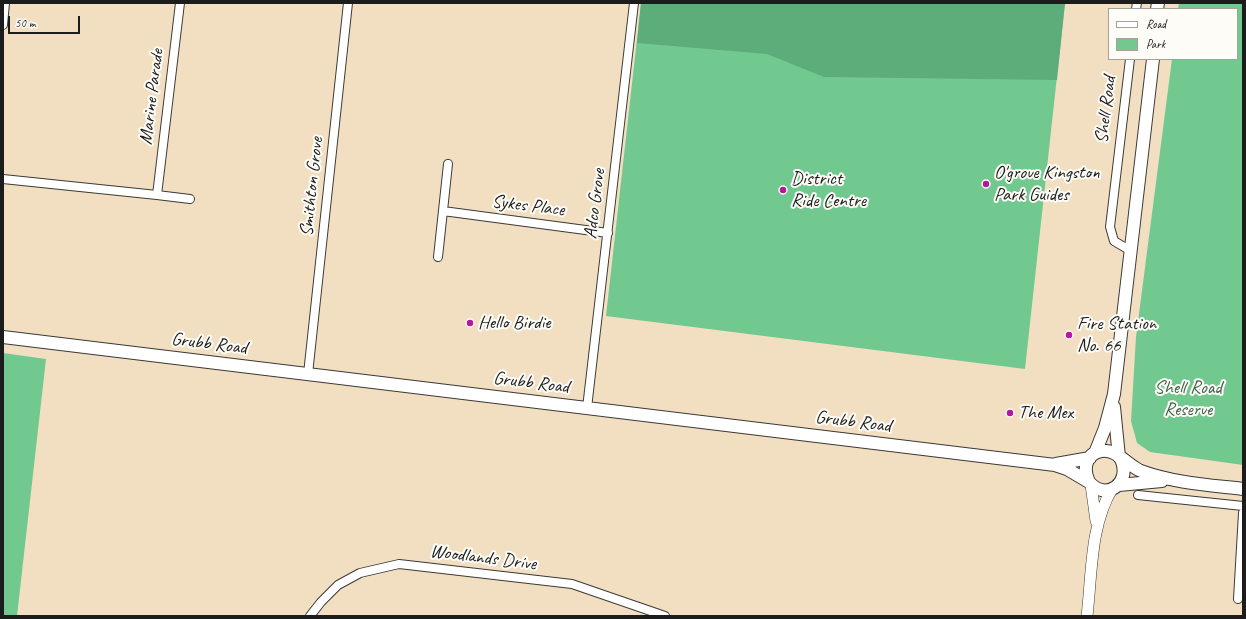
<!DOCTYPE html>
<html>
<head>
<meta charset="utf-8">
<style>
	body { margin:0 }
	#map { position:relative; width:1246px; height:619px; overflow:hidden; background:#f2dfc2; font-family:Caveat,sans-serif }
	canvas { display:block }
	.frame { position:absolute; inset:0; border:4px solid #1c1c1c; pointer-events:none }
	.legend { position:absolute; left:1108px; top:8px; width:130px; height:52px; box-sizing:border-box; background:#fdfcf7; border:1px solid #a3a29f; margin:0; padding:5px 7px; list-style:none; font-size:12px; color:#1c1c1c }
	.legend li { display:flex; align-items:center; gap:8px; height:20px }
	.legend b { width:20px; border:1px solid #a3a29f }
	.scale { position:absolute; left:8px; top:16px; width:72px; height:18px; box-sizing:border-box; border:2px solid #1c1c1c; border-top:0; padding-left:5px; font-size:12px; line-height:14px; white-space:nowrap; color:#1c1c1c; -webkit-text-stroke:3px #fdfcf7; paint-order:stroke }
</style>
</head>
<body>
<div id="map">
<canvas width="1246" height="619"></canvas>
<div class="frame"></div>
<ul class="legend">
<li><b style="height:5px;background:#fff"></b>Road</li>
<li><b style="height:11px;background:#71c990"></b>Park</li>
</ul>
<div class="scale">50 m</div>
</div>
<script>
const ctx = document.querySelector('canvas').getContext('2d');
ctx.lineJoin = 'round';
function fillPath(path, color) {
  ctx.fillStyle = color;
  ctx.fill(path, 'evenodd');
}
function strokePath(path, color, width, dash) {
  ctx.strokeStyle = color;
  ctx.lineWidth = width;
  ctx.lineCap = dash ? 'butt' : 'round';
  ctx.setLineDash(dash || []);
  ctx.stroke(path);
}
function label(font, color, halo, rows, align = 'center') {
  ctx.font = font + ' Caveat,sans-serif';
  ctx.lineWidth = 4;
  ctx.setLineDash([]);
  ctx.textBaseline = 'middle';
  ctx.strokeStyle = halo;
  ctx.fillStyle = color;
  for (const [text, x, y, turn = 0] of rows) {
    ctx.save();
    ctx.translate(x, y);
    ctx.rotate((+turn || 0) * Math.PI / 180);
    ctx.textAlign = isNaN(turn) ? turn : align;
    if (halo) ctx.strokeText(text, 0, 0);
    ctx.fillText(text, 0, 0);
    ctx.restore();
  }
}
fillPath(new Path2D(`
	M641,3H1065L1025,369L606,316Z
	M1179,3H1243V465L1150,452L1137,443L1131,421L1136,337L1172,59H1237V9H1178Z
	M3,353L46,359L17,616H3Z`), '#71c990');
fillPath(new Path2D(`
	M641,3H1065L1057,80L824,77L767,54L637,43Z`), '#5cad7a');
const minor = new Path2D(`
	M1136,9L1137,3
	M3,25L5,3
	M1130,59L1110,227L1114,241L1131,251
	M3,179L157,195L180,3
	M157,195L190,199
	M443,211L608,233
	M438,257L448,164
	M308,374L348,3
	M587,408L634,3
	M1138,495L1243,506
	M1238,599L1243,513
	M310,616L321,602L338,585L360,573L399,564L572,584L665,616`);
const tertiary = new Path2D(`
	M1091,485L1096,521
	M1087,616C1092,574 1090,526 1112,489`);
const secondary = new Path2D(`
	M1157,9L1158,3
	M3,337L1055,465L1067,469L1089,482
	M1114,407L1119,457
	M1095,453L1105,428L1114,394L1153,59
	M1121,459C1132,483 1106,502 1089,482C1083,470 1085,454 1101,451C1116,448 1128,466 1141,471C1174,483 1209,485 1243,489
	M1056,464L1090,458
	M1119,485L1162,481`);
strokePath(minor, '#3c3935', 10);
strokePath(tertiary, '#3c3935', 12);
strokePath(secondary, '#3c3935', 14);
strokePath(minor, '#fff', 8);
strokePath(tertiary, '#fff', 11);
strokePath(secondary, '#fff', 12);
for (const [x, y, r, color] of [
	[986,184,4,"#b5179e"],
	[783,190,4,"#b5179e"],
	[470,323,4,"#b5179e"],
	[1069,335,4,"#b5179e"],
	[1010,413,4,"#b5179e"]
]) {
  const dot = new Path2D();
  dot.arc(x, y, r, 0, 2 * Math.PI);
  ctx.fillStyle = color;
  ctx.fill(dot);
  strokePath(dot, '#fdfcf7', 1.5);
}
label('19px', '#1c1c1c', '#fdfcf7', [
	["Marine Parade",152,97,-83],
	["Shell Road",1106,110,-83],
	["Smithton Grove",312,187,-84],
	["Adco Grove",595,204,-83],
	["Sykes Place",528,206,7],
	["Grubb Road",209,344,7],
	["Grubb Road",531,383,7],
	["Grubb Road",853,422,7],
	["Woodlands Drive",483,558,7]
]);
label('19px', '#1c1c1c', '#fdfcf7', [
	["O'grove Kingston",994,173],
	["Park Guides",994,195],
	["District",791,179],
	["Ride Centre",791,201],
	["Hello Birdie",478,323],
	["Fire Station",1077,324],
	["No. 66",1077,346],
	["The Mex",1018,413]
], 'left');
label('19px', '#3e614a', '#fdfcf7', [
	["Shell Road",1188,388],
	["Reserve",1188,410]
]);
</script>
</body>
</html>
